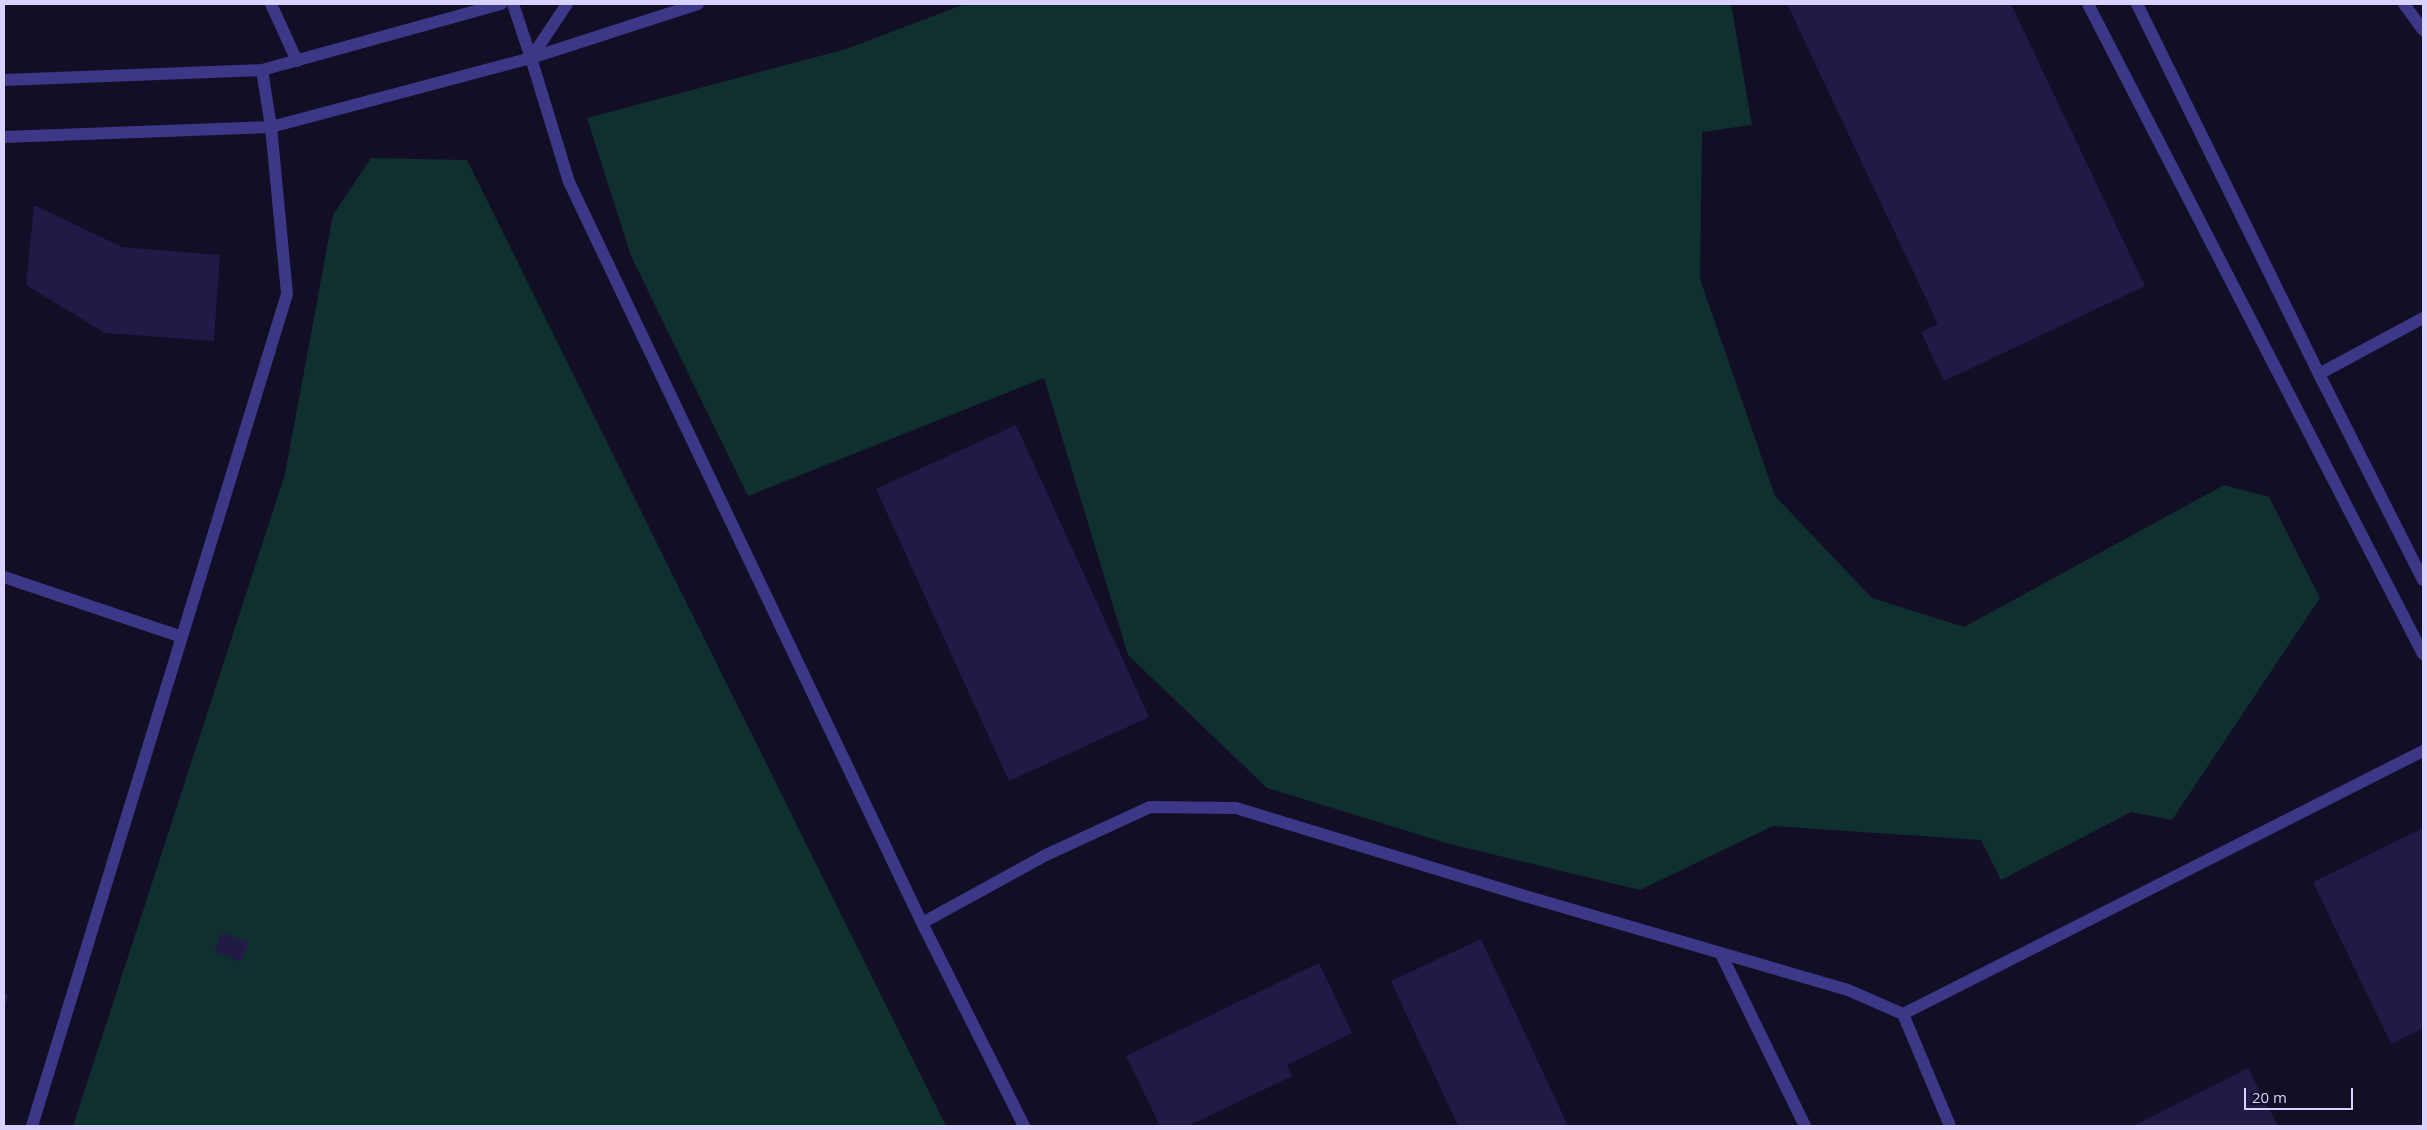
<!DOCTYPE html>
<html>
<head>
<meta charset="utf-8">
<style>
	body { margin:0 }
	#map { position:relative; width:2427px; height:1130px; overflow:hidden; background:#120e25; font-family:"Open Sans",sans-serif }
	canvas { display:block }
	.frame { position:absolute; inset:0; border:5px solid #d8d2ff; pointer-events:none }
	.scale { position:absolute; left:2244px; top:1088px; width:109px; height:22px; box-sizing:border-box; border:2px solid #d8d2ff; border-top:0; padding-left:6px; font-size:15px; line-height:18px; white-space:nowrap; color:#d8d2ff; -webkit-text-stroke:4px #120e25; paint-order:stroke }
</style>
</head>
<body>
<div id="map">
<canvas width="2427" height="1130"></canvas>
<div class="frame"></div>
<div class="scale">20 m</div>
</div>
<script>
const ctx = document.querySelector('canvas').getContext('2d');
ctx.lineJoin = 'round';
function fillPath(path, color) {
  ctx.fillStyle = color;
  ctx.fill(path, 'evenodd');
}
function strokePath(path, color, width, dash) {
  ctx.strokeStyle = color;
  ctx.lineWidth = width;
  ctx.lineCap = dash ? 'butt' : 'round';
  ctx.setLineDash(dash || []);
  ctx.stroke(path);
}
fillPath(new Path2D(`
	M965,4H1731L1752,125L1702,132L1700,279L1775,496L1872,598L1964,627L2224,485L2269,497L2320,598L2172,820L2131,812L2001,880L1981,840L1773,826L1640,890L1446,843L1267,788L1128,655L1044,378L748,496L631,256L587,118L846,49Z
	M371,158L467,160L946,1126H73L285,474L333,215Z`), '#102f2f');
fillPath(new Path2D(`
	M1787,4H2011L2145,286L1944,381L1921,332L1938,324Z
	M34,205L122,247L220,255L214,341L105,333L26,285Z
	M1016,425L1149,717L1009,781L876,489Z
	M2423,828V1028L2391,1044L2313,882Z
	M222,933L249,943L241,962L214,951Z
	M1481,939L1568,1126H1458L1391,981Z
	M1319,963L1352,1033L1287,1065L1292,1076L1188,1126H1160L1126,1056Z
	M4,993L9,995L4,1009Z
	M2248,1068L2278,1126H2133Z`), '#231947');
strokePath(new Path2D(`
	M271,4L297,61`), '#3c3786', 12);
strokePath(new Path2D(`
	M2404,4L2423,30
	M531,58L569,182L922,923L1024,1126
	M2319,374L2423,318
	M4,577L182,637
	M922,923L1046,855L1150,807L1236,808L1525,896L1848,990L1903,1014L1950,1126
	M1721,954L1805,1126
	M1903,1014L2423,751
	M32,1126L287,294L271,127L262,70`), '#3c3786', 12);
strokePath(new Path2D(`
	M513,4L531,58
	M2088,4L2423,654
	M2137,4L2319,374L2423,580
	M531,58L567,4
	M4,80L262,70L501,4
	M4,137L271,127L531,58L698,4`), '#3c3786', 12);
</script>
</body>
</html>
